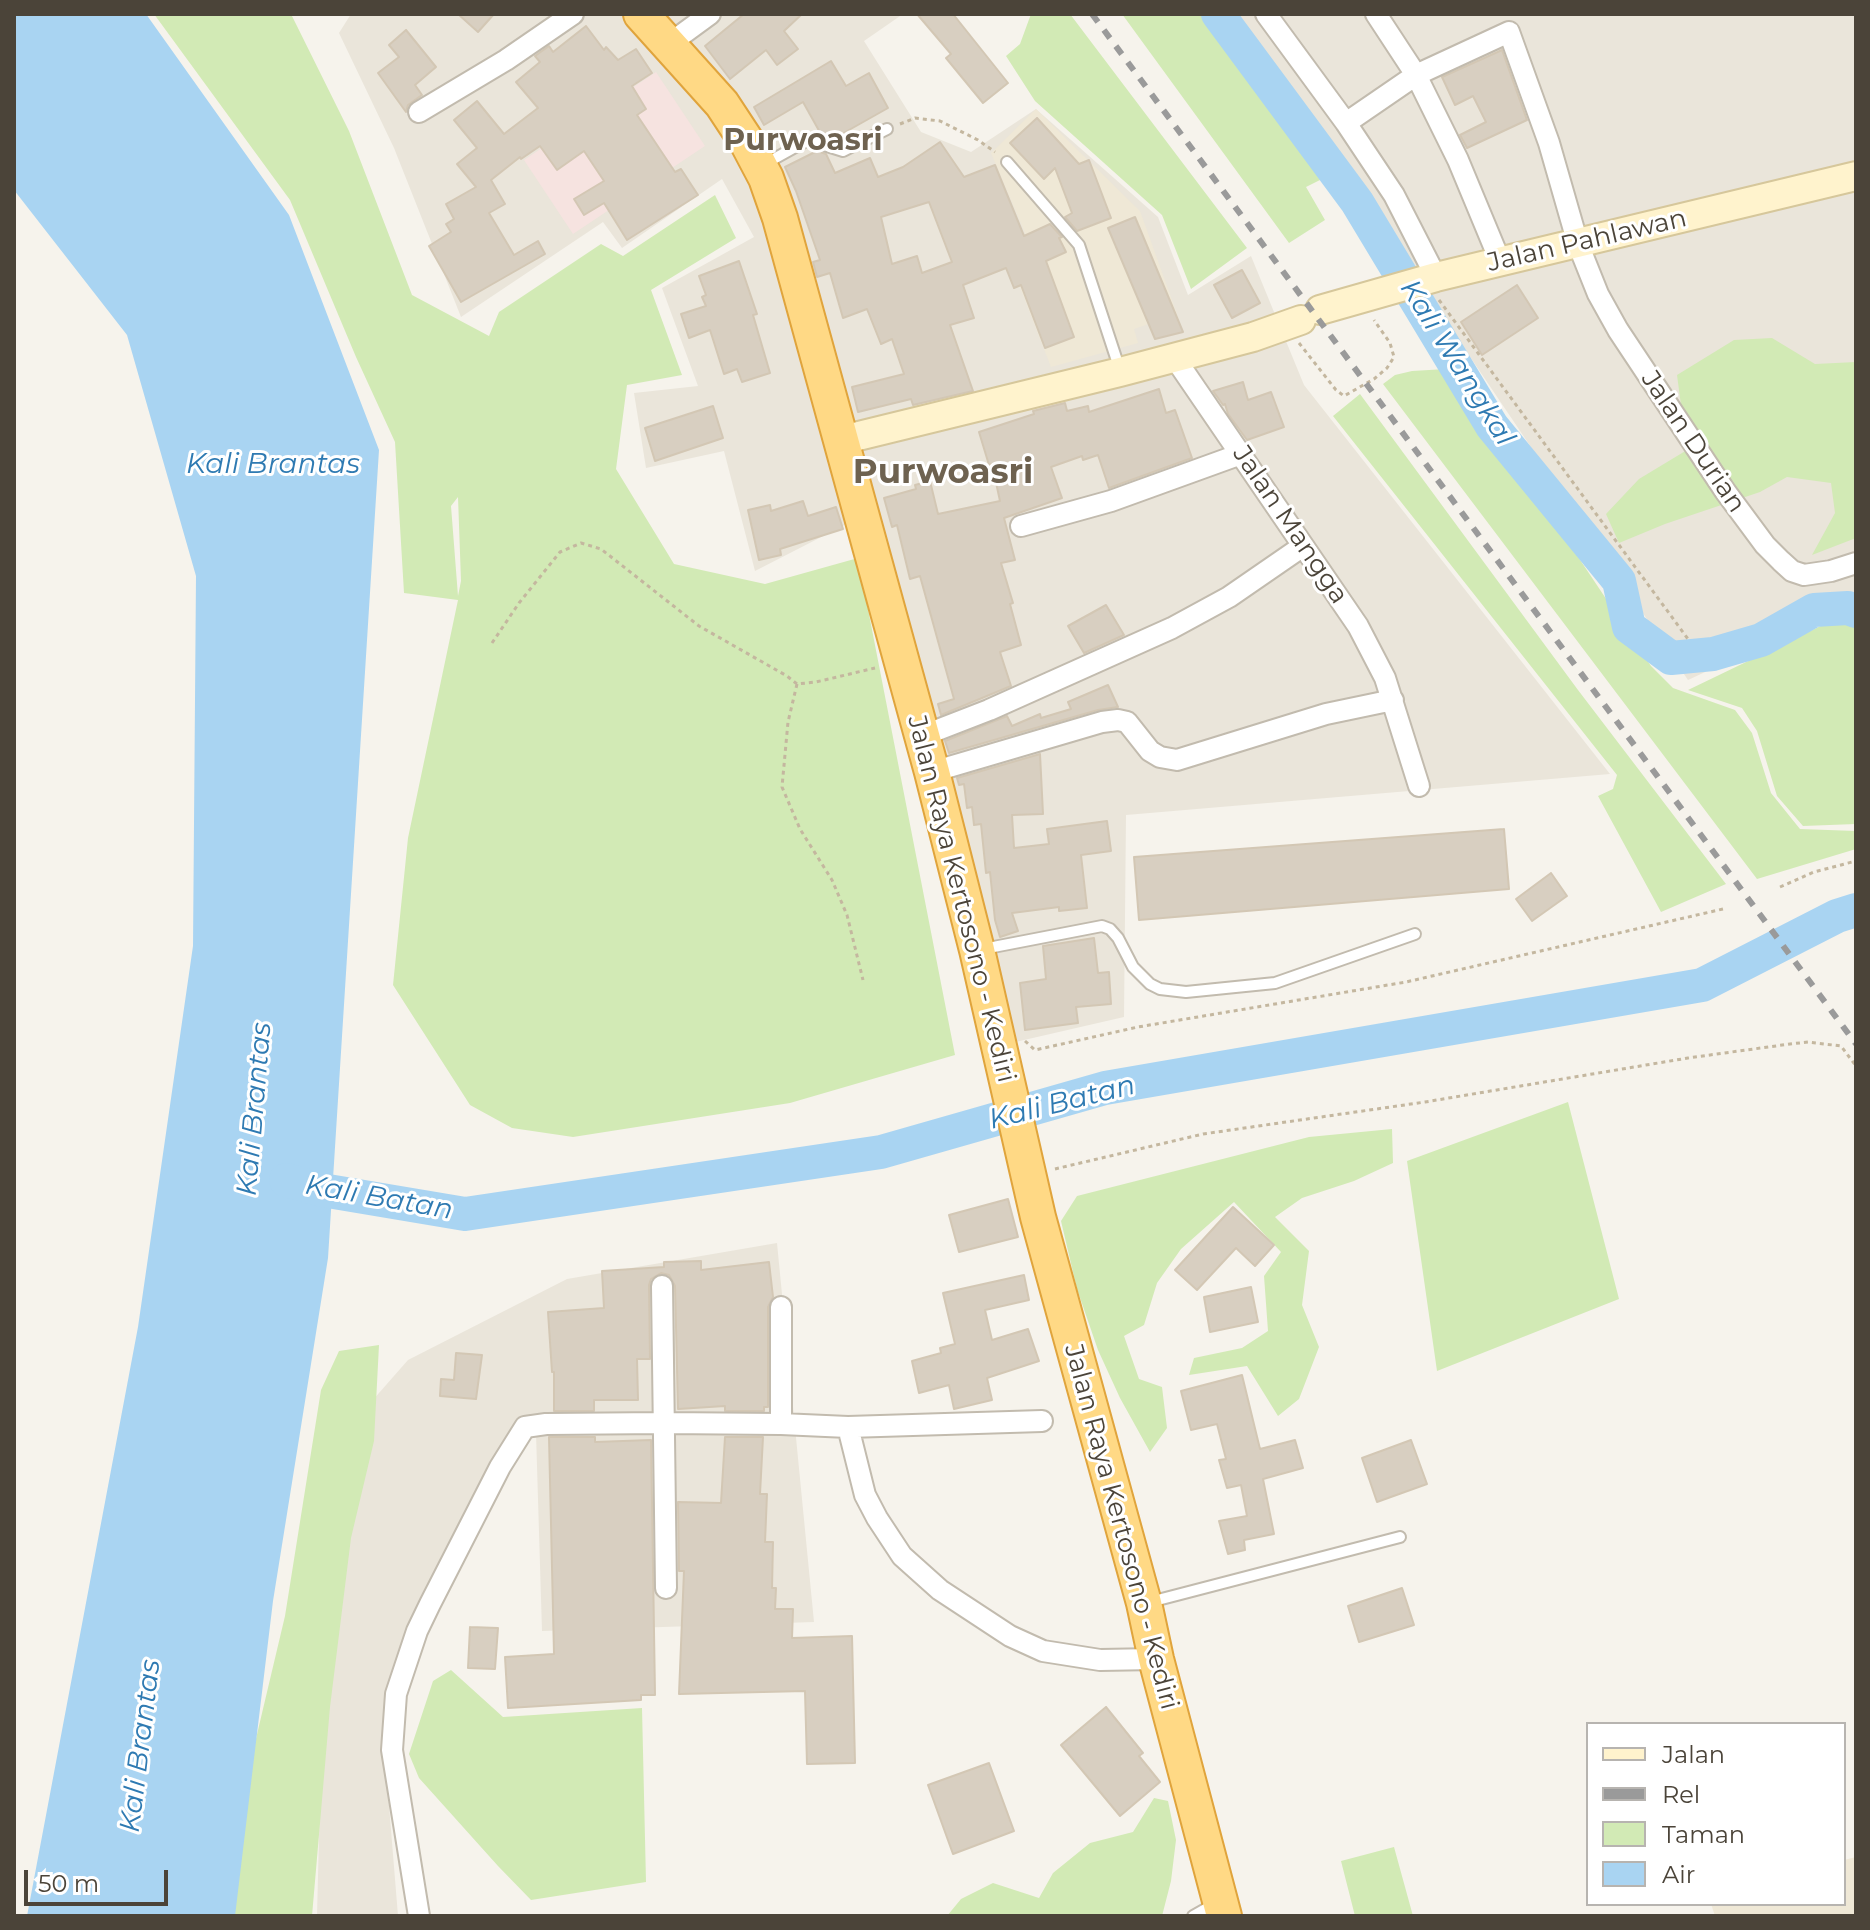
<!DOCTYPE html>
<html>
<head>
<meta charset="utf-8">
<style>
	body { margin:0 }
	#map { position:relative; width:1870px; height:1930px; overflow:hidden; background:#f6f3ec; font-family:Montserrat,sans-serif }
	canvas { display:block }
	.frame { position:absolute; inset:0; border:16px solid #4b4439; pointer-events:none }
	.legend { position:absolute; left:1586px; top:1722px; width:260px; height:184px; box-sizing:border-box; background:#fff; border:2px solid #b7b4b0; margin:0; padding:10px 14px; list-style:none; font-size:24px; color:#4b4439 }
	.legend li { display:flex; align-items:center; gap:16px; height:40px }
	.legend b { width:40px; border:2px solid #b7b4b0 }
	.scale { position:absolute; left:24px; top:1870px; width:144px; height:36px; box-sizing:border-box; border:4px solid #4b4439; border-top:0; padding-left:10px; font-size:24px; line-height:28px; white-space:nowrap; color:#4b4439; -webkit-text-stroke:6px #fff; paint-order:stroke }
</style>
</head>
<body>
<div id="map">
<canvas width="1870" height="1930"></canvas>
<div class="frame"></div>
<ul class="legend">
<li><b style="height:10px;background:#fff3cd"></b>Jalan</li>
<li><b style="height:10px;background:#9a9a9a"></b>Rel</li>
<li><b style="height:22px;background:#d2eab5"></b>Taman</li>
<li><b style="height:22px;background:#a9d4f2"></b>Air</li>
</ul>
<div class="scale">50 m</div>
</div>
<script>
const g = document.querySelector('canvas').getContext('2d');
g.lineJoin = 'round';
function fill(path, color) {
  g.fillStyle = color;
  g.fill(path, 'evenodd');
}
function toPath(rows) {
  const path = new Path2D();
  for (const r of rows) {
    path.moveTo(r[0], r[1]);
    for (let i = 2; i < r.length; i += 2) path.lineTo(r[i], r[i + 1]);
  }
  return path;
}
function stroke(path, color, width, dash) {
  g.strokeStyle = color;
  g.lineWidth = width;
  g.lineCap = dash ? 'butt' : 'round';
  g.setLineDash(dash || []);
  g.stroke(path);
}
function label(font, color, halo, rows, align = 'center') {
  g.font = font + ' Montserrat,sans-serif';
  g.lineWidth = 6;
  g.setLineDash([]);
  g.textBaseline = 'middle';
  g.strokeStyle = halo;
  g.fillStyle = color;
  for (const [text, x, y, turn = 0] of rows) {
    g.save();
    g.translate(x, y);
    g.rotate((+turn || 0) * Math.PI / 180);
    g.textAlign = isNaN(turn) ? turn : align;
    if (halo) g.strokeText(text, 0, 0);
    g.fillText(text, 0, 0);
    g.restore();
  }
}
fill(toPath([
	[351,14,903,14,864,41,921,132,971,152,1036,109,1158,217,1188,295,1251,256,1304,385,1610,774,1126,815,1124,1017,1011,1043,872,511,755,571,724,451,646,468,634,393,698,386,662,288,754,237,722,179,622,248,603,222,461,317,394,148,339,33],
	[1210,14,1856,14,1856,602,1688,680,1452,330],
	[777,1243,814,1622,542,1631,536,1433,501,1446,440,1590,385,1756,398,1916,317,1916,321,1756,357,1418,408,1360,567,1279]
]), '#eae5da');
fill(toPath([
	[1036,109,1140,211,1177,314,1134,329,1138,343,1051,367,1020,287,1044,278,991,153],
	[1856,1857,1856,1916,1715,1916,1711,1904,1844,1904,1844,1860]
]), '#efe8d6');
fill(toPath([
	[656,72,705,146,573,234,524,160]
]), '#f6e3e0');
fill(toPath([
	[154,14,291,14,349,131,412,295,489,336,499,312,601,244,623,256,715,195,736,238,651,290,682,375,627,385,616,469,674,564,765,584,858,558,955,1055,790,1103,573,1137,512,1128,470,1105,393,985,408,838,458,600,404,593,395,442,356,357,290,200],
	[458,497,461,581,458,596,451,506],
	[1031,14,1070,14,1247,248,1191,289,1162,215,1035,101,1006,56,1020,44],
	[1122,14,1201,14,1328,176,1306,187,1325,220,1289,243],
	[1772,338,1815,364,1856,362,1856,538,1812,555,1835,513,1831,483,1787,477,1760,492,1665,524,1619,543,1606,514,1639,479,1687,450,1677,375,1734,340],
	[1446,369,1542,503,1651,666,1673,688,1735,710,1752,733,1771,793,1800,829,1856,831,1856,849,1757,879,1383,384,1395,375,1412,371],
	[1360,394,1578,690,1726,884,1661,912,1598,796,1613,789,1617,775,1333,416],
	[1856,609,1856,824,1803,826,1777,796,1757,731,1742,708,1688,690],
	[1568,1102,1619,1299,1437,1371,1407,1161],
	[1392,1129,1393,1163,1354,1181,1302,1198,1275,1217,1309,1251,1302,1305,1319,1347,1299,1399,1278,1416,1247,1366,1189,1375,1194,1358,1242,1348,1268,1331,1264,1276,1281,1252,1234,1202,1181,1249,1157,1283,1144,1325,1124,1336,1139,1379,1162,1387,1167,1428,1150,1452,1120,1398,1098,1350,1077,1289,1061,1221,1077,1196,1309,1137],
	[379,1345,374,1441,351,1538,330,1707,312,1916,214,1916,285,1616,321,1390,339,1351],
	[451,1670,503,1717,642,1708,646,1882,531,1900,498,1866,419,1778,409,1754,433,1681],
	[1154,1798,1168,1801,1176,1840,1171,1881,1162,1916,947,1916,961,1899,993,1883,1039,1898,1053,1873,1090,1843,1133,1832],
	[1394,1847,1413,1916,1355,1916,1341,1861]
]), '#d2eab5');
fill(toPath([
	[14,14,146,14,289,215,379,450,328,1258,273,1601,235,1916,27,1916,138,1327,193,946,196,576,127,335,14,190]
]), '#a9d4f2');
stroke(toPath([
	[1218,14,1357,202,1492,426,1619,581,1629,627,1671,658,1713,654,1761,640,1814,610,1848,608,1856,611],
	[286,1180,322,1190,465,1214,881,1152,1105,1088,1702,985,1837,916,1856,910]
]), '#a9d4f2', 34);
const building = toPath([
	[458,14,494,14,478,32,458,14],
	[744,14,802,14,784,31,798,49,777,65,766,50,730,79,705,46,744,14],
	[917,14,953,14,1008,83,983,103,946,58,951,54,917,14],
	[586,26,604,50,606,47,618,60,636,49,652,73,632,86,646,109,637,115,675,172,681,169,698,195,627,240,604,203,584,215,574,199,604,181,584,151,557,170,540,146,521,159,520,157,491,180,505,204,489,213,514,255,538,241,545,254,461,302,429,246,451,232,446,224,454,219,446,204,476,187,457,164,477,148,454,120,477,101,504,134,538,108,516,82,540,62,535,56,549,46,553,52,586,26],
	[406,30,436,67,415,85,422,95,408,105,406,112,378,73,399,57,389,45,406,30],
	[1502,50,1527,120,1467,148,1460,135,1486,122,1473,96,1455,105,1442,77,1502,50],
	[831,61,846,86,869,73,888,108,833,139,822,136,803,102,764,125,754,107,831,61],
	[1037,118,1079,164,1089,160,1111,218,1077,231,1065,217,1072,213,1055,168,1044,179,1010,143,1037,118],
	[940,142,964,177,995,165,1024,236,1050,224,1062,237,1059,238,1066,252,1046,261,1074,337,1045,348,1021,285,1014,288,1006,268,963,285,974,318,950,325,973,391,913,405,911,399,858,412,852,387,904,374,892,339,881,344,867,309,843,318,830,273,817,277,813,262,820,260,796,191,785,167,817,151,826,154,835,173,870,158,878,177,903,167,940,142],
	[929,202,952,262,922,273,917,256,892,264,881,217,929,202],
	[1135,217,1183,332,1155,339,1108,228,1135,217],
	[739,261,757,314,753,315,770,373,742,382,737,369,724,374,710,330,689,338,681,314,706,306,702,297,706,295,699,276,739,261],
	[1242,270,1260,303,1232,318,1214,285,1242,270],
	[1517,285,1538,318,1482,355,1461,322,1517,285],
	[1243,382,1248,400,1271,392,1284,427,1247,440,1228,414,1225,404,1223,405,1213,391,1243,382],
	[1159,389,1166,413,1175,410,1192,458,1109,488,1098,455,1083,460,1082,456,1051,467,1062,498,1004,518,1015,560,1001,563,1013,603,1010,604,1021,645,1000,652,1011,686,941,715,938,704,954,699,920,576,910,579,897,525,892,527,884,498,916,489,915,485,930,481,938,514,1000,501,992,464,989,465,979,432,1034,414,1033,411,1065,403,1067,411,1088,406,1089,412,1159,389],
	[713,406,723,438,655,461,645,428,713,406],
	[803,501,808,516,836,507,843,529,780,549,781,555,759,560,748,510,770,505,771,511,803,501],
	[1106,605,1124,635,1084,653,1068,626,1106,605],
	[1108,685,1118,707,1098,710,949,753,945,741,1007,716,1012,726,1040,714,1041,718,1071,709,1068,702,1108,685],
	[1040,754,1043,814,1012,815,1014,848,1049,844,1047,829,1107,821,1111,851,1081,855,1087,908,1059,911,1059,907,1012,913,1018,931,1000,937,995,920,990,872,986,873,981,824,974,825,972,807,967,808,964,784,959,785,957,778,1040,754],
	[1504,829,1509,889,1139,920,1134,857,1504,829],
	[1551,873,1567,896,1532,921,1516,899,1551,873],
	[1094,938,1098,973,1109,972,1111,1004,1076,1007,1078,1023,1025,1030,1020,983,1046,979,1043,946,1094,938],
	[1008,1199,1018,1237,959,1252,949,1215,1008,1199],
	[1233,1207,1274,1245,1255,1266,1236,1248,1197,1290,1175,1270,1233,1207],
	[701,1261,701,1270,769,1262,773,1297,768,1307,768,1407,764,1407,764,1411,725,1411,725,1406,678,1409,675,1286,669,1275,661,1273,651,1279,649,1285,650,1359,637,1359,638,1400,594,1400,594,1411,554,1411,554,1372,552,1372,548,1312,604,1308,602,1271,664,1267,664,1262,701,1261],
	[1024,1275,1029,1300,985,1310,992,1340,1028,1329,1039,1361,987,1378,992,1400,954,1409,949,1385,919,1393,912,1361,941,1353,940,1348,955,1344,943,1293,1024,1275],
	[1251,1287,1258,1322,1210,1332,1204,1297,1251,1287],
	[456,1353,482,1355,476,1399,440,1396,441,1379,454,1380,456,1353],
	[1242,1375,1260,1449,1295,1440,1303,1468,1263,1479,1274,1534,1244,1540,1245,1550,1228,1554,1219,1521,1247,1516,1241,1485,1227,1488,1219,1460,1226,1459,1217,1424,1191,1430,1181,1391,1242,1375],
	[549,1437,595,1437,595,1442,651,1440,655,1695,641,1695,641,1700,508,1708,505,1657,554,1654,549,1437],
	[725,1437,763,1437,760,1494,767,1494,765,1542,773,1542,772,1588,776,1588,775,1609,793,1609,792,1638,852,1636,855,1763,807,1764,805,1691,679,1694,684,1571,679,1571,678,1502,721,1503,725,1437],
	[1411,1440,1427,1484,1377,1502,1362,1458,1411,1440],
	[1402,1588,1414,1625,1359,1642,1348,1606,1402,1588],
	[470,1627,498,1628,495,1669,468,1668,470,1627],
	[1106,1707,1143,1753,1139,1756,1160,1782,1120,1816,1061,1745,1106,1707],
	[989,1763,1014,1831,953,1854,928,1785,989,1763]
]);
fill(building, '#d8cfc1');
stroke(building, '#d3c7b4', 2);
const service = toPath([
	[1007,162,1079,245,1120,370],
	[763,165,808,140,843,151,887,129],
	[983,949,1102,926,1110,929,1118,938,1133,967,1150,984,1160,989,1186,992,1275,983,1415,934],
	[1150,1602,1400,1537],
	[1193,1916,1216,1903]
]);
const minor = toPath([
	[1266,14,1346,123,1394,195,1436,277],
	[1376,14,1416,75,1458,160,1500,261],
	[669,44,710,14],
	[419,112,506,60,573,14],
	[1346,123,1416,75,1509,32,1549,143,1578,244,1598,294,1618,330,1725,491,1765,545,1781,561,1792,571,1804,575,1831,571,1856,563],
	[1174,357,1358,626,1385,678,1419,786],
	[1021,526,1111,501,1241,454],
	[922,736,989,710,1172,628,1229,597,1303,546],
	[932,772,1102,722,1118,720,1127,722,1150,751,1160,757,1177,760,1326,714,1393,700],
	[662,1286,666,1588],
	[781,1307,781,1424],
	[848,1427,865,1495,877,1518,902,1556,940,1590,1010,1636,1043,1651,1100,1660,1156,1659],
	[419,1916,392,1750,396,1694,417,1631,430,1604,500,1467,525,1427,546,1424,664,1423,781,1424,848,1427,1042,1421]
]);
const secondary = toPath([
	[1320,310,1436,277,1856,176],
	[842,440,1120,372,1253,337,1301,320]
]);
const trunk = toPath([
	[641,14,722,104,747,142,766,178,780,218,932,772,977,950,1038,1217,1144,1603,1156,1659,1224,1916]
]);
stroke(service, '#c2bbae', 14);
stroke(minor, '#c2bbae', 24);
stroke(secondary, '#d6c79b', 32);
stroke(trunk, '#e0a43c', 38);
stroke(toPath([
	[900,124,915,118,940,121,978,140,995,152],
	[1439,300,1688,639],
	[1299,343,1336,390,1344,396,1374,379,1387,368,1394,357,1390,343,1374,320],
	[492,643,519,603,560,552,581,543,601,549,699,626,787,676,797,684,816,682,875,668],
	[797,684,788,722,782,787,800,829,832,880,847,915,863,980],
	[1780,887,1814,872,1856,861],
	[1025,1041,1035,1050,1138,1027,1406,982,1723,909],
	[1055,1169,1203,1134,1425,1102,1688,1058,1790,1044,1808,1042,1841,1046,1856,1066]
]), '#c4b79f', 3, [4, 4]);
stroke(service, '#fff', 10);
stroke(minor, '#fff', 20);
stroke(secondary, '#fff3cd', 28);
stroke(trunk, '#ffd985', 34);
stroke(toPath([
	[1092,14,1856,1044]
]), '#9a9a9a', 6, [10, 10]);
label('26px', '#4b4439', '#fff', [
	["Jalan Pahlawan",1587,241,-13],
	["Jalan Durian",1693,442,56],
	["Jalan Mangga",1290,525,56],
	["Jalan Raya Kertosono - Kediri",961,899,76],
	["Jalan Raya Kertosono - Kediri",1121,1527,75]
]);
label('italic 28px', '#2e7ab2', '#fff', [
	["Kali Wangkal",1457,363,58],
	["Kali Brantas",273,465],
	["Kali Batan",1062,1103,-14],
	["Kali Brantas",255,1109,-85],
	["Kali Batan",379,1198,10],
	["Kali Brantas",141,1746,-83]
]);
label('bold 30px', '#6e6250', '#fff', [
	["Purwoasri",803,141]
]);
label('bold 34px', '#6e6250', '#fff', [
	["Purwoasri",943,473]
]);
</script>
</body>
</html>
